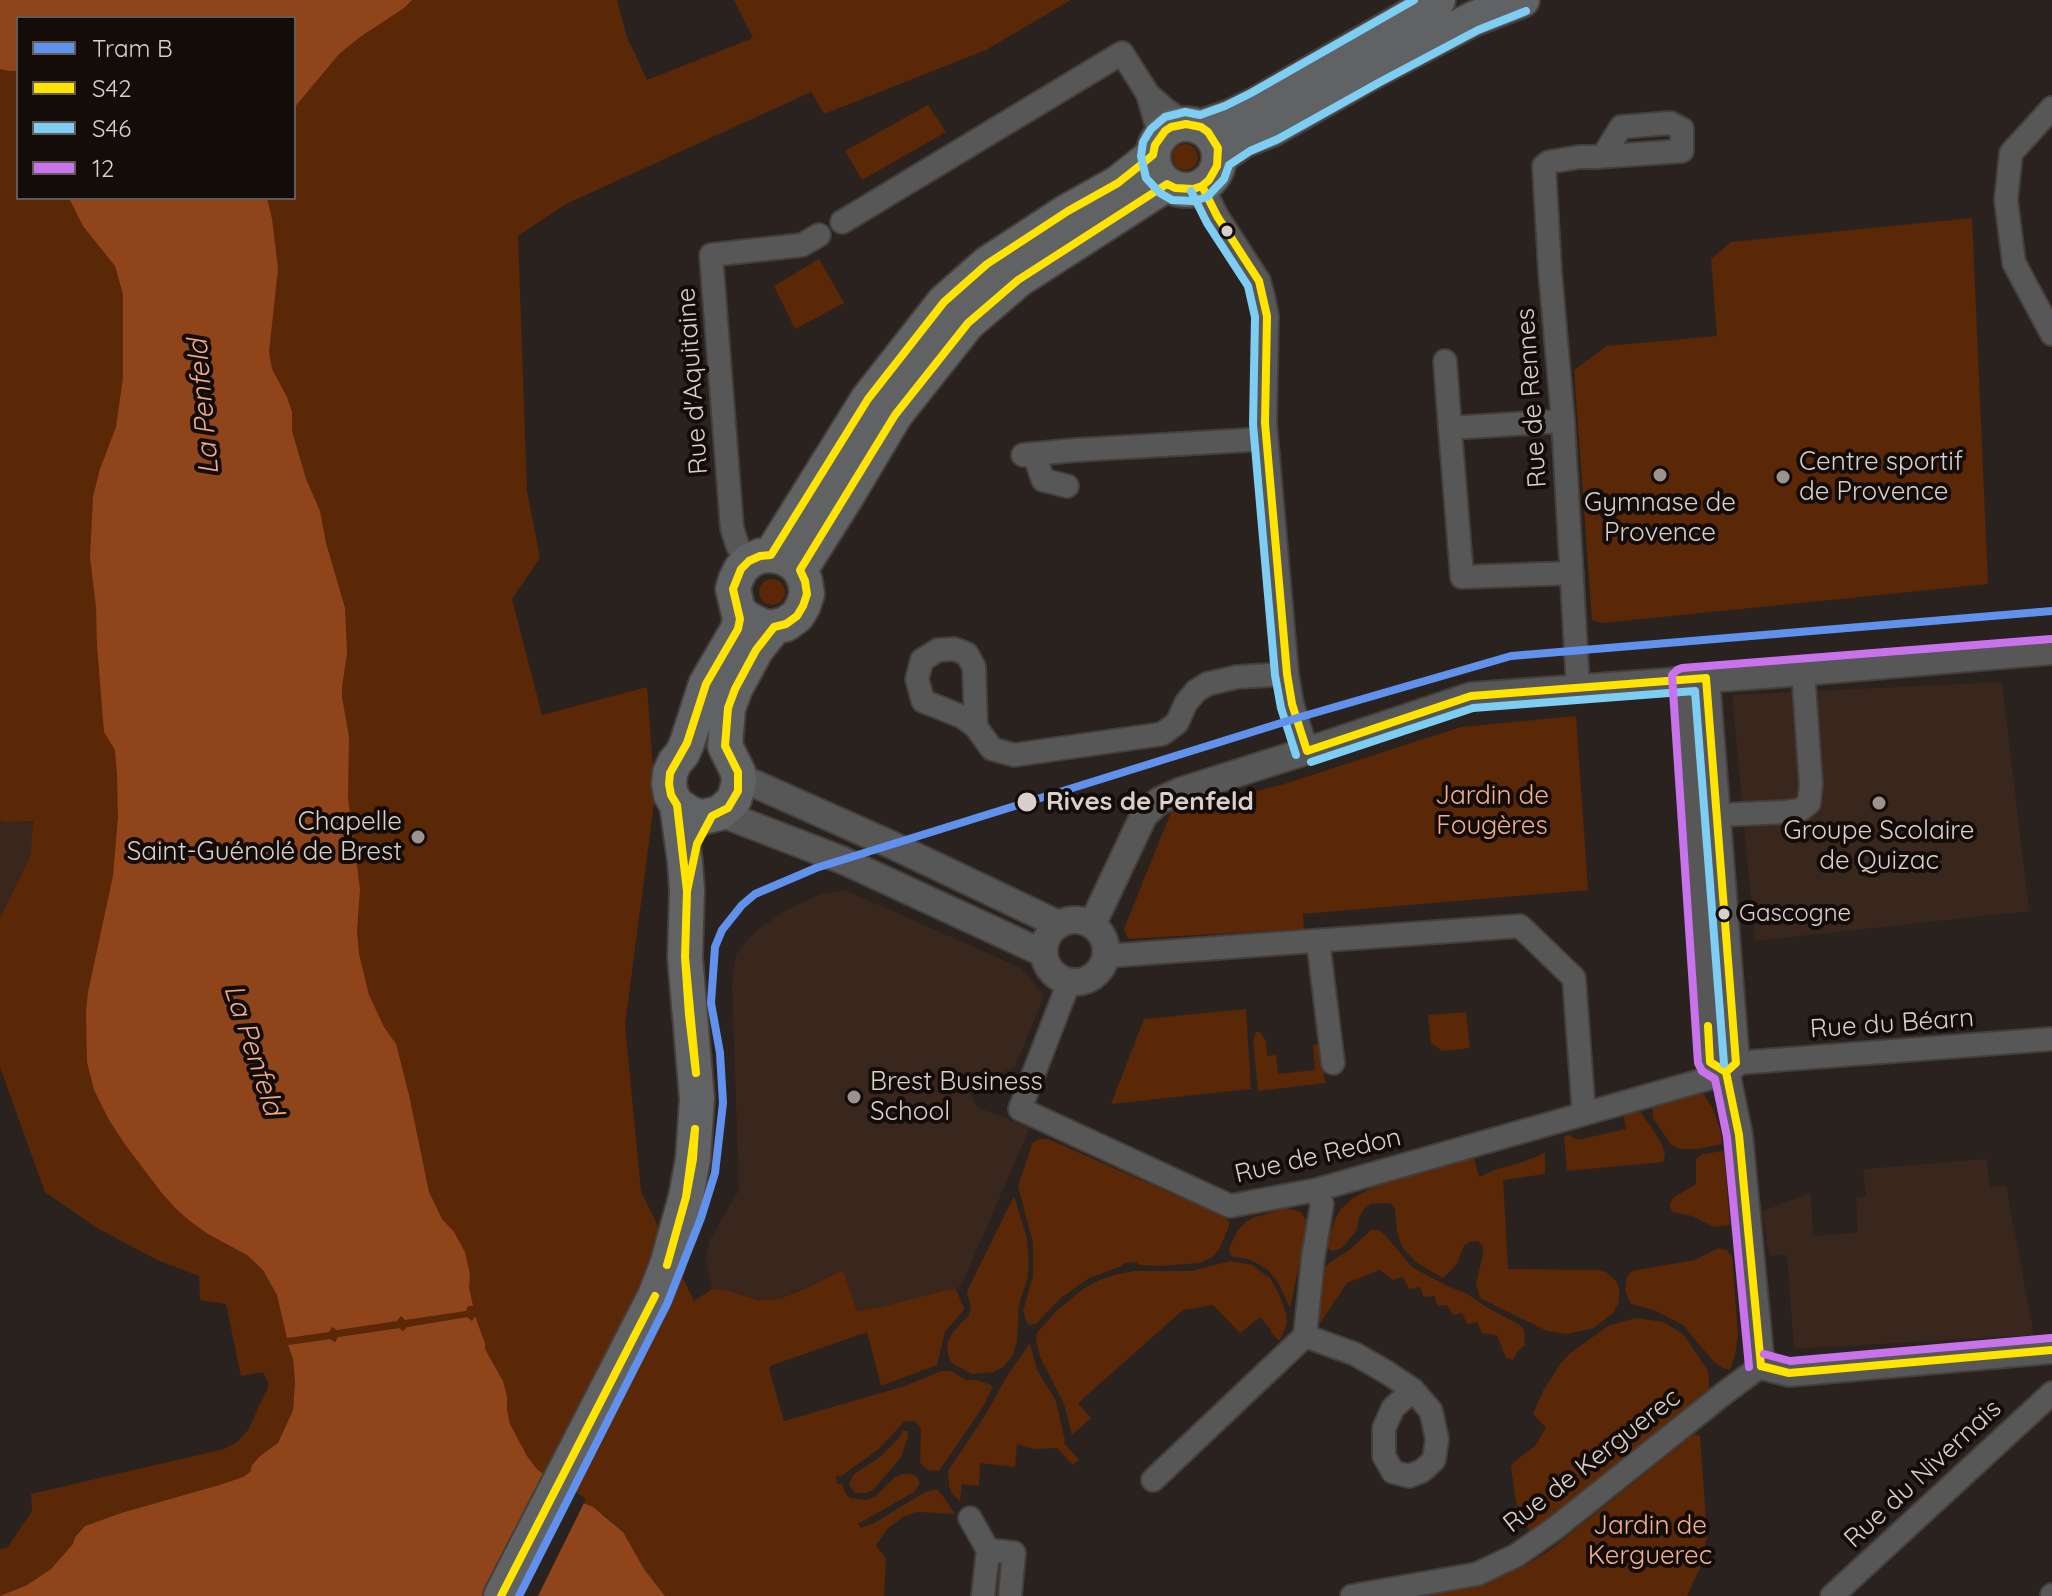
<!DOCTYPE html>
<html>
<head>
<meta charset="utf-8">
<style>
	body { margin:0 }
	#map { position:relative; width:2052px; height:1596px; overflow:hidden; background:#2a221f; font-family:Quicksand,sans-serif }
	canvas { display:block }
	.legend { position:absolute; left:16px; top:16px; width:280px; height:184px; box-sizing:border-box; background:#130c09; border:2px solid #635a57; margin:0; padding:10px 14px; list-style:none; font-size:24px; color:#dad0cb }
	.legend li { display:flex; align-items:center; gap:16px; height:40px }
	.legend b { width:40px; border:2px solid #635a57 }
</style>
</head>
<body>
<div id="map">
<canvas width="2052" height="1596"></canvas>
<ul class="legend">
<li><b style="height:10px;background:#6091ed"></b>Tram B</li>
<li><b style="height:10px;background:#ffe400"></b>S42</li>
<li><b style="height:10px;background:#7ecef3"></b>S46</li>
<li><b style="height:10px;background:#c872eb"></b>12</li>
</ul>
</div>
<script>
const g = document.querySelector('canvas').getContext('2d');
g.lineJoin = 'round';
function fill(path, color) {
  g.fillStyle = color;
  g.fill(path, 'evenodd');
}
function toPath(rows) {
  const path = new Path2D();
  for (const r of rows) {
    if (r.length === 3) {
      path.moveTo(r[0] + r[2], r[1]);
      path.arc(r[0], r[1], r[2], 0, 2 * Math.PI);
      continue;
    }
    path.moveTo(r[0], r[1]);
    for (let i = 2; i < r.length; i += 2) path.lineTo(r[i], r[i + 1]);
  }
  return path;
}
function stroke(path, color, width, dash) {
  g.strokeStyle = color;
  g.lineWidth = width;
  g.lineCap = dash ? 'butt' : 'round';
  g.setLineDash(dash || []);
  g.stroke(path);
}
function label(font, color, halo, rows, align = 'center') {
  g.font = font + ' Quicksand,sans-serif';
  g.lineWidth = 8;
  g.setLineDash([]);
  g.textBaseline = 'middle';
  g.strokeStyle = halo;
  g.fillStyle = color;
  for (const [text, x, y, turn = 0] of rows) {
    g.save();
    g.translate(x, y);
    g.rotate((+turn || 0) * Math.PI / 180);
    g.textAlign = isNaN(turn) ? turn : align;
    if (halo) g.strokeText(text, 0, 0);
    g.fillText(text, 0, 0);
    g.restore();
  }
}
fill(toPath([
	[2002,682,2029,911,1755,941,1732,695],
	[0,820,6,822,33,820,30,857,0,918],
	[845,890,1021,968,1044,995,1015,1067,968,1087,976,1107,1030,1127,963,1282,956,1290,946,1290,881,1307,857,1311,843,1271,779,1299,759,1300,712,1289,706,1261,709,1241,739,1190,732,982,736,955,747,940,761,927,786,910,821,894],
	[1987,1159,1990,1187,2006,1186,2034,1335,1794,1349,1787,1255,1769,1256,1762,1211,1811,1193,1813,1236,1858,1233,1856,1198,1866,1196,1863,1169]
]), '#39261d');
fill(toPath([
	[0,0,617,0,627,37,647,80,753,38,734,0,1071,0,986,50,824,114,811,92,566,204,518,236,527,491,540,558,512,599,542,715,647,687,655,796,625,1025,641,1191,694,1301,712,1289,724,1290,759,1300,779,1299,804,1289,843,1270,857,1311,881,1307,946,1290,956,1290,957,1292,964,1308,963,1311,945,1332,937,1365,881,1386,867,1332,770,1366,769,1369,784,1421,905,1386,941,1371,951,1371,966,1380,977,1380,993,1386,983,1407,939,1471,928,1470,920,1463,921,1430,916,1422,912,1421,904,1422,879,1449,843,1475,836,1476,837,1484,842,1484,846,1494,850,1498,866,1500,875,1497,894,1478,903,1474,911,1474,917,1477,919,1481,919,1485,914,1492,858,1524,861,1528,876,1522,925,1492,933,1490,938,1490,943,1496,955,1514,918,1512,905,1516,888,1528,876,1546,886,1558,884,1596,665,1596,644,1569,623,1532,605,1516,557,1486,537,1469,527,1456,510,1424,507,1410,507,1396,503,1381,485,1349,485,1343,476,1318,470,1321,467,1317,407,1327,403,1331,398,1328,338,1337,335,1342,329,1339,289,1345,293,1359,295,1382,293,1410,278,1443,260,1456,252,1465,250,1472,243,1477,219,1485,121,1513,85,1526,75,1537,74,1544,51,1569,27,1585,0,1596,0,1549,7,1548,32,1511,31,1494,224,1449,236,1443,248,1430,269,1385,263,1372,241,1376,226,1304,200,1300,199,1276,157,1260,97,1228,45,1192,0,1067,0,918,30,857,33,821,5,822,0,820],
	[18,18,294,18,294,198,18,198],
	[928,105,946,132,862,180,845,151],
	[1185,157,13],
	[1972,218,1988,584,1602,623,1592,620,1574,370,1607,346,1717,336,1711,259,1731,242],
	[819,259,844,303,795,329,774,286],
	[772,592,13],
	[1576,716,1588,890,1303,914,1304,929,1128,939,1124,929,1171,812,1281,785,1461,727],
	[1246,1009,1251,1089,1111,1104,1144,1019],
	[1466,1012,1470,1048,1442,1051,1431,1043,1428,1015],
	[1256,1032,1260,1032,1266,1041,1267,1056,1276,1055,1278,1074,1315,1070,1313,1045,1321,1044,1325,1083,1258,1091,1253,1040],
	[1702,1091,1714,1111,1721,1133,1722,1144,1697,1149,1681,1149,1671,1145,1653,1118,1652,1108,1657,1101,1679,1100],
	[1638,1108,1661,1142,1665,1154,1663,1162,1567,1171,1564,1136,1569,1135,1578,1140,1626,1129,1623,1113],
	[1039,1139,1048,1139,1223,1216,1229,1222,1229,1226,1220,1248,1213,1257,1199,1263,1160,1266,1139,1265,1136,1262,1124,1263,1122,1266,1089,1278,1061,1298,1036,1324,1028,1325,1023,1311,1033,1276,1033,1243,1018,1186,1033,1142],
	[1724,1151,1730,1225,1714,1227,1692,1216,1673,1212,1669,1206,1673,1198,1696,1184,1696,1159,1703,1154],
	[1545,1153,1545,1174,1503,1180,1508,1269,1597,1270,1606,1272,1616,1281,1619,1288,1619,1302,1613,1313,1594,1328,1567,1334,1547,1331,1480,1298,1476,1284,1483,1254,1483,1247,1478,1241,1470,1242,1464,1246,1456,1265,1443,1278,1417,1263,1403,1248,1397,1233,1395,1209,1392,1204,1387,1203,1371,1204,1363,1210,1358,1220,1357,1230,1342,1248,1333,1251,1326,1248,1335,1219,1341,1209,1353,1198,1379,1184,1473,1155,1479,1177,1497,1169,1517,1164],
	[1014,1196,1027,1238,1029,1265,1027,1281,1019,1304,1017,1341,1012,1357,1003,1367,993,1372,972,1374,951,1363,948,1354,947,1344,952,1333,969,1315,971,1306,967,1294,968,1289],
	[1287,1208,1301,1212,1308,1223,1290,1308,1278,1282,1267,1269,1249,1259,1233,1257,1230,1254,1229,1248,1238,1230,1247,1221,1255,1217],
	[1371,1230,1378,1230,1384,1234,1412,1267,1447,1286,1466,1293,1488,1308,1520,1325,1524,1330,1525,1345,1518,1351,1513,1360,1506,1358,1497,1335,1482,1333,1477,1322,1467,1324,1462,1313,1453,1315,1447,1305,1438,1306,1434,1296,1424,1297,1420,1287,1409,1289,1403,1277,1393,1280,1380,1270,1347,1283,1320,1323,1316,1317,1320,1273,1330,1262,1348,1251],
	[1719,1248,1726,1250,1732,1256,1738,1335,1735,1355,1730,1370,1723,1368,1714,1362,1683,1325,1654,1310,1631,1304,1625,1291,1627,1277,1632,1271,1695,1260],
	[1230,1261,1252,1265,1270,1278,1278,1292,1286,1313,1287,1323,1280,1340,1278,1340,1270,1331,1271,1330,1260,1317,1240,1333,1213,1305,1183,1310,1078,1403,1091,1418,1072,1435,1064,1404,1040,1357,1036,1339,1037,1333,1055,1312,1083,1289,1102,1279,1114,1275,1134,1271,1192,1271],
	[1636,1318,1664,1322,1683,1334,1707,1369,1709,1377,1709,1389,1530,1532,1524,1522,1516,1502,1511,1467,1515,1461,1535,1446,1546,1428,1533,1414,1543,1391,1561,1363,1569,1354,1608,1326],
	[1030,1343,1037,1370,1056,1401,1065,1441,1064,1443,1079,1460,1073,1465,1057,1448,1034,1449,1017,1444,1015,1467,980,1463,979,1486,962,1484,960,1501,952,1494,949,1486,948,1471,984,1417,1007,1376],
	[902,1431,908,1431,908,1437,901,1457,874,1489,867,1493,855,1493,849,1484,853,1475,881,1456,899,1438],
	[1694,1434,1700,1436,1707,1534,1703,1561,1687,1596,1422,1596,1477,1586,1526,1565,1550,1550]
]), '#5a2707');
fill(toPath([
	[0,0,412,0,404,8,360,37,339,54,294,108,294,18,18,18,18,71,9,71,0,69],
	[69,198,267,198,272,219,278,269,269,352,272,369,287,397,292,412,292,431,306,479,320,511,326,543,345,608,347,653,342,687,342,697,349,737,348,798,360,889,357,931,359,954,369,995,384,1027,396,1044,409,1095,429,1192,442,1219,454,1232,465,1252,470,1275,469,1287,473,1306,468,1306,466,1311,405,1320,401,1316,397,1321,337,1330,332,1327,329,1332,287,1338,277,1295,263,1270,247,1255,208,1234,190,1221,176,1209,161,1192,124,1143,108,1118,94,1090,87,1062,86,1012,88,992,113,876,118,817,117,773,115,750,104,732,97,645,96,607,90,557,93,497,100,469,116,427,123,378,123,294,115,266,83,226],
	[475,1316,485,1343,485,1349,503,1381,507,1396,507,1410,510,1424,527,1456,537,1469,557,1485,581,1502,593,1507,623,1532,644,1569,665,1596,0,1596,27,1585,51,1569,73,1544,75,1537,85,1526,121,1513,219,1485,243,1477,250,1472,252,1465,260,1456,278,1443,293,1410,295,1382,293,1359,288,1345,330,1339,335,1342,338,1337,399,1328,403,1331,407,1327,467,1317,472,1321]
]), '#8f4519');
fill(toPath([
	[573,1490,586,1499,538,1596,484,1596]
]), '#2a221f');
const minor = toPath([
	[1148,95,1160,137],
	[2052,108,2011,153,2006,200,2014,263,2052,334],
	[1202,186,1217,216,1259,281,1263,296,1267,316,1265,423,1287,674,1292,704,1307,751],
	[842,222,1122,53,1148,94,1166,110,1186,124],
	[1445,361,1450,428],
	[1563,421,1450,428,1462,577,1572,573],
	[1034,454,1043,480,1067,486],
	[1023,455,1076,450,1266,439],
	[749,561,738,547,732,528,711,255,802,245,819,235],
	[1578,687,1563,421,1550,271,1544,166,1549,162,1579,157,1595,157,1682,151,1682,129,1670,123,1621,127,1603,156],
	[976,727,963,717,923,701,917,679,922,660,938,650,954,649,967,654,974,667,976,727,992,749,1014,755,1162,734,1177,723,1186,703,1196,691,1207,684,1237,677,1287,674],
	[1717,815,1786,812,1800,810,1809,803,1811,784,1803,672],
	[1318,941,1333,1063],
	[1106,956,1520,926,1574,978,1584,1114],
	[1069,982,1020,1109,1230,1206,1316,1190,1707,1079,1726,1072],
	[1736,1063,2052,1039],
	[1305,1336,1355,1354,1388,1373,1413,1390,1431,1411,1437,1439,1434,1460,1422,1471,1409,1476,1393,1472,1384,1456,1384,1428,1393,1408,1413,1390],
	[1153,1480,1305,1336,1313,1258,1322,1204,1316,1190],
	[970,1518,988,1550],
	[983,1596,988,1550,1014,1553,1010,1596],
	[1352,1596,1477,1574,1517,1555,1554,1529,1727,1391,1761,1366],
	[1832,1596,2052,1393],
	[2052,1596,2052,1595]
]);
const tertiary = toPath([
	[1706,678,1736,1063,1726,1072],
	[1683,680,1710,1062,1726,1072,1739,1135,1761,1366,1789,1373,2052,1350],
	[738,772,746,780,892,845,1058,924],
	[720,813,842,860,1043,953],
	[1075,951,31],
	[1092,925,1144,815,1159,801,1181,791,1307,751,1471,696,1803,672,2052,651]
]);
const primary = toPath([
	[1186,157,33],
	[1201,127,1230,117,1257,104,1438,0],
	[1219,157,1244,140,1272,129,1374,71,1473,19,1522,0],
	[771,555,868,399,944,302,987,264,1068,211,1118,183,1153,155],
	[800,570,845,499,895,415,968,323,1018,280,1167,184],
	[677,805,693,815,703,817,720,813,734,800,739,782,738,772,725,746,728,708,735,689,756,650,774,627],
	[501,1596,655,1296,667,1265,686,1197,693,1159,697,1099,685,957,687,891,685,862,677,805,671,795,669,784,670,773,675,762,682,754,687,743,706,684,738,629,740,619,733,589,736,579,741,569,749,561,760,556,771,555,782,557,792,562,800,570,805,581,807,594,803,606,797,616,786,624,774,627,764,627,746,618,739,611]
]);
stroke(minor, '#453f3b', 26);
stroke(tertiary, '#453f3b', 30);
stroke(primary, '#453f3b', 38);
stroke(minor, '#575757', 22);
stroke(tertiary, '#575757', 26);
stroke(primary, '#606264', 34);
stroke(toPath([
	[1186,124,1201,127,1208,132,1218,148,1217,166,1209,180,1202,186,1193,189,1175,188,1167,184,1018,280,968,323,895,415,800,570,805,581,807,594,803,606,797,616,786,624,774,627,756,650,735,689,728,708,725,746,738,772,738,791,728,808,712,816,697,844,687,891,677,805,671,795,669,784,670,773,687,743,706,684,738,629,740,619,733,589,741,569,749,561,760,556,771,555,868,399,944,302,987,264,1068,211,1118,183,1153,155,1155,145,1165,131,1171,127,1186,124],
	[1202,186,1217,216,1259,281,1267,316,1265,423,1287,674,1292,704,1307,751],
	[1307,751,1471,696,1706,678,1736,1063,1726,1072],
	[685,957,696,1073],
	[685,957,689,1015,696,1073],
	[685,957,687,891],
	[1708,1026,1710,1062,1726,1072,1739,1135,1761,1366],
	[686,1197,695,1129],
	[686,1197,693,1159,695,1129],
	[667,1265,686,1197],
	[667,1265,686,1197],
	[655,1296,501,1596,585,1432,655,1296],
	[1761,1366,1789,1373,2052,1350]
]), '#ffe400', 8);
stroke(toPath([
	[1414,0,1251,93,1225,106,1200,115,1185,112,1165,117,1151,129,1143,142,1141,156,1146,178,1160,193,1172,200,1193,201,1207,197,1224,179,1229,165,1250,151,1278,139,1380,82,1478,30,1526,11],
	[1191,191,1207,223,1248,286,1255,317,1253,424,1275,675,1281,708,1296,755],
	[1311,762,1473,708,1695,691,1724,1064]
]), '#7ecef3', 8);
stroke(toPath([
	[1764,1354,1790,1361,2051,1338],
	[1749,1367,1727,1137,1715,1079,1702,1071,1698,1063,1672,675,1677,670,1682,668,2051,639]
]), '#c872eb', 8);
stroke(toPath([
	[519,1596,667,1304,701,1218,715,1173,723,1103,720,1053,711,1003,715,947,722,930,742,905,755,894,816,868,1297,718,1511,656,2052,611]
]), '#6091ed', 8);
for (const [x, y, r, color] of [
	[1227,231,7,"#dad0cb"],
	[1660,475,8,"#9c938f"],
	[1783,477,8,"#9c938f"],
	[1027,802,11,"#dad0cb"],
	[1879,803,8,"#9c938f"],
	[418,837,8,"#9c938f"],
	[1724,914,7,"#dad0cb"],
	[854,1097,8,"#9c938f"]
]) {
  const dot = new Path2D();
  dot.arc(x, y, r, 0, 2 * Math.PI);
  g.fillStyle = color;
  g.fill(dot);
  stroke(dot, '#130c09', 3);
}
label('24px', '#dad0cb', '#130c09', [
	["Gascogne",1739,914]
], 'left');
label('26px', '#dad0cb', '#130c09', [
	["Rue d'Aquitaine",693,381,-94],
	["Rue de Rennes",1532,398,-94],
	["Rue du Béarn",1892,1024,-4],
	["Rue de Redon",1318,1156,-13],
	["Rue de Kerguerec",1592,1461,-38],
	["Rue du Nivernais",1923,1474,-43]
]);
label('26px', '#dad0cb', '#130c09', [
	["Centre sportif",1799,462],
	["de Provence",1799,492],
	["Gymnase de",1660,503,"center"],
	["Provence",1660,533,"center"],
	["Chapelle",402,822,"right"],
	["Saint-Guénolé de Brest",402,852,"right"],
	["Groupe Scolaire",1879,831,"center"],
	["de Quizac",1879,861,"center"],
	["Brest Business",870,1082],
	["School",870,1112]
], 'left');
label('26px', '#f5b08f', '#130c09', [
	["Jardin de",1492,796],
	["Fougères",1492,826],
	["Jardin de",1650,1526],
	["Kerguerec",1650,1556]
]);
label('bold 26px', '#dad0cb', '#130c09', [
	["Rives de Penfeld",1046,802]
], 'left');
label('italic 28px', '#f0ac8b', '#130c09', [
	["La Penfeld",204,407,-95],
	["La Penfeld",253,1050,72]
]);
</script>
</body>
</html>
